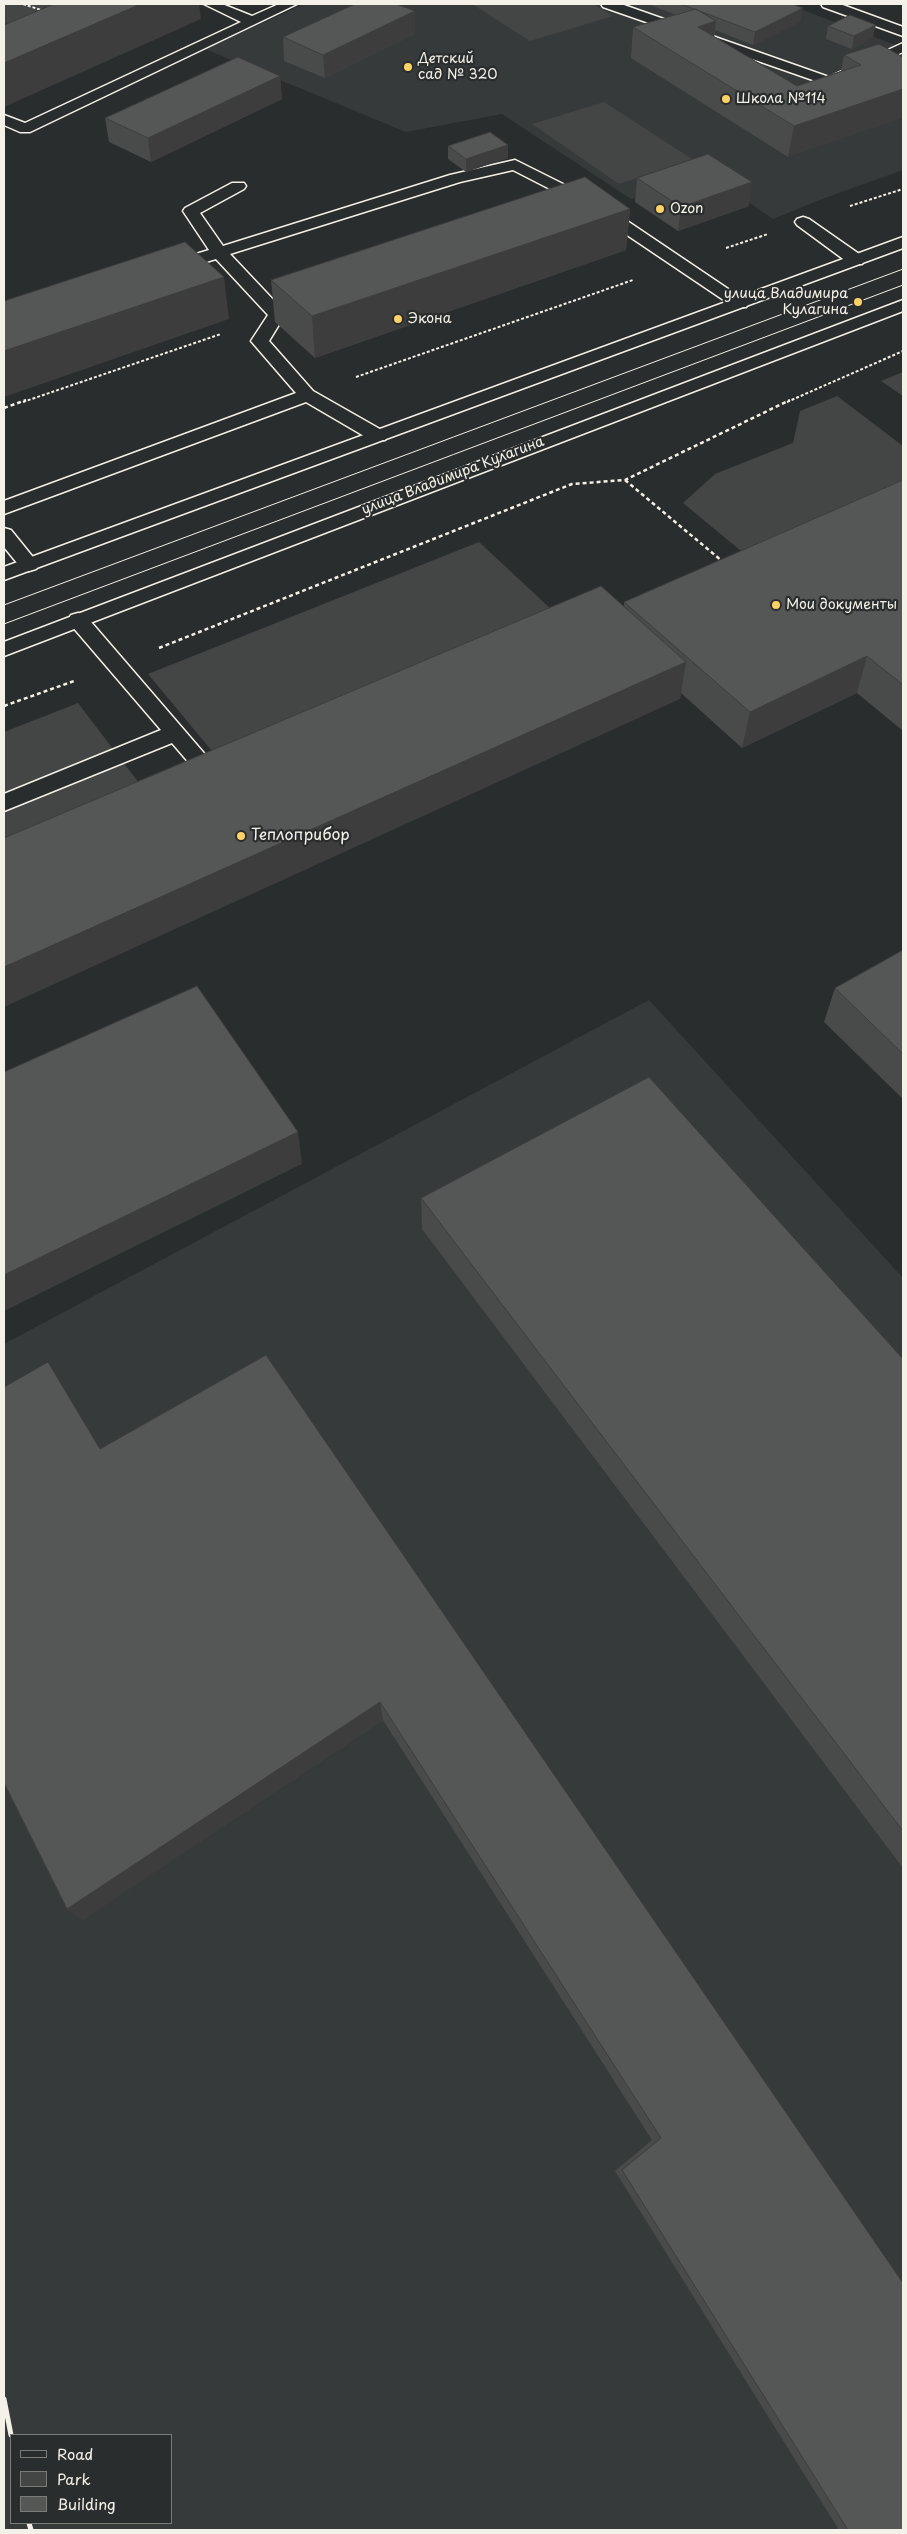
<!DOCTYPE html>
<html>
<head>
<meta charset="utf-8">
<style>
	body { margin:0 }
	#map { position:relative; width:907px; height:2534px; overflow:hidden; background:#2a2d2e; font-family:"Playpen Sans",sans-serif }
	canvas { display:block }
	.frame { position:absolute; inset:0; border:5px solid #f4f1e8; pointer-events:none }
	.legend { position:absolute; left:10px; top:2434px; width:162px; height:90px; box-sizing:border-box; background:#2a2d2e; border:1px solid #7b7b78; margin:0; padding:6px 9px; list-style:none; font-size:15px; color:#f4f1e8 }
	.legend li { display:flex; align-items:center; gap:10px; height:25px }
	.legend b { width:25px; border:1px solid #7b7b78 }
</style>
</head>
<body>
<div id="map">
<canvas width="907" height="2534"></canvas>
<div class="frame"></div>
<ul class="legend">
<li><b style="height:6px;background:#2a2d2e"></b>Road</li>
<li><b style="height:14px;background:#444645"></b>Park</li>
<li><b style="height:14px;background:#555756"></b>Building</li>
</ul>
</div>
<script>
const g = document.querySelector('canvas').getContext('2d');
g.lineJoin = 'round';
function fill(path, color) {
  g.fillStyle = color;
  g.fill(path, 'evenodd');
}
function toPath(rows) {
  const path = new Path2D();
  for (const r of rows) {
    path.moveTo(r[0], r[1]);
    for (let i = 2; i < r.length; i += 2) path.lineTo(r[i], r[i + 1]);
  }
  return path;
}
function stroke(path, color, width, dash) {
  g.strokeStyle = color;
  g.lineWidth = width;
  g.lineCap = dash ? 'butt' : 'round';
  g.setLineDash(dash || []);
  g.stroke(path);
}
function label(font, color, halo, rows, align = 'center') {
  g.font = font + ' "Playpen Sans",sans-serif';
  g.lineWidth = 4.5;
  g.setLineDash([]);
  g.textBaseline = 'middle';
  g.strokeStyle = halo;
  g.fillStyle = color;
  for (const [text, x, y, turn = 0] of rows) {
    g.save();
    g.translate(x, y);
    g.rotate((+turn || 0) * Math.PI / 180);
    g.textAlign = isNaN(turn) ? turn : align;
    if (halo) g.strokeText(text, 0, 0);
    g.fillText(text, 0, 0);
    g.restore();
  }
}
fill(toPath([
	[305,4,787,4,903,48,903,170,822,199,773,219,707,174,631,199,502,114,406,132,205,49],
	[649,1000,903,1278,903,2530,4,2530,4,1344],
	[11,2435,171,2435,171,2523,11,2523]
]), '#373a3a');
fill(toPath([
	[4,4,106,4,4,47],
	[472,4,593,4,613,16,530,41],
	[604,102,692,159,619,184,532,124],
	[903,372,903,396,881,381],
	[837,396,903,446,903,495,752,560,683,503,715,474,793,443,800,411],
	[479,542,566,623,226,768,148,674],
	[78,703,152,800,4,863,4,732]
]), '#444645');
const lane = toPath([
	[204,4,222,4,252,16,279,4,297,4,30,132,20,132,4,125,4,115,25,123,241,22,204,4],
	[601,4,621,4,829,77,903,43,903,52,830,86,603,7,601,4],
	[515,160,599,202,749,303,746,307,734,307,587,208,513,170,460,182,230,254,280,307,308,299,314,300,317,304,314,308,283,318,269,341,313,391,385,432,387,436,385,440,371,440,306,402,4,514,4,501,296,393,251,341,268,315,216,259,166,274,160,273,158,269,160,265,209,250,183,211,185,208,232,183,244,183,246,186,244,189,200,213,223,246,450,175,515,160],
	[803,217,809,219,862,256,864,260,862,264,850,264,797,225,795,222,797,219,803,217],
	[4,528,11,530,36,561,39,565,36,569,29,571,22,569,4,547,4,528],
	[78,613,85,615,215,766,212,771,204,774,196,771,172,743,4,811,4,794,161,730,71,625,68,620,71,615,78,613]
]);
const street = toPath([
	[821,4,840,4,903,27,903,36,823,7,821,4]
]);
const secondary = toPath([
	[903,237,903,248,4,580,4,567,903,237],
	[903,300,903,311,4,656,4,642,903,300]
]);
stroke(lane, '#f4f1e8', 3);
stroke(street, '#f4f1e8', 3);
stroke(secondary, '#f4f1e8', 3);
stroke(toPath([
	[23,4,44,11],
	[850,206,903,189],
	[726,248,768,234],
	[356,377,633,280],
	[23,402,221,334],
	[787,402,903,351]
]), '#f4f1e8', 2, [3, 2]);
stroke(toPath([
	[4,408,26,400],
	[625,480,722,561],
	[159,648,572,484,625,480,790,400],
	[4,706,74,681]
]), '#f4f1e8', 2.5, [4, 3]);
fill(lane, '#2a2d2e');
fill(street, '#2a2d2e');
fill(secondary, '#2a2d2e');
stroke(toPath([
	[4,605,903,269],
	[4,624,903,285]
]), '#f4f1e8', 1);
stroke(toPath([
	[4,2399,11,2435],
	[29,2523,31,2530]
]), '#f4f1e8', 5);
fill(toPath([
	[648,4,792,4,801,21,753,45,715,30,714,37,797,86,841,71,844,55,879,44,788,157,631,58,633,27,676,15],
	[415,11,415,34,325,78,284,61,283,37],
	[828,26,873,37,852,49,826,39],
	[280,76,282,99,151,162,109,142,105,118],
	[508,145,508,158,466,172,448,159,448,146],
	[637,178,749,206,678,231,635,202],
	[630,209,626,250,315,358,275,322,271,280],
	[903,480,903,730,902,730,857,693,742,748,681,693,680,699,624,606,624,602],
	[903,950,903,1099,824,1022,835,988],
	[421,1198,903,1359,903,1868,422,1229],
	[266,1355,903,2530,839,2530,615,2171,652,2140,383,1720,82,1920,100,1449]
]), '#494b4a');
fill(toPath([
	[141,4,199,4,201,19,4,107,4,63],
	[803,8,801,21,753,45,755,32],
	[415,11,415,34,325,78,323,55],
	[716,21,712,52,698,27],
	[876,25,873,37,852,49,854,36],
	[280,76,282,99,151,162,148,138],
	[903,89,903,118,788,157,794,126],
	[508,145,508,158,466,172,466,159],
	[752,182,749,206,678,231,681,207],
	[630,209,626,250,315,358,312,316],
	[224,277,229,319,4,397,4,351],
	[867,656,857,693,742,748,750,712],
	[686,662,680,699,4,1007,4,967],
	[298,1132,302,1164,4,1311,4,1275],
	[380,1702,383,1720,82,1920,67,1909]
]), '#3c3d3c');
const building = toPath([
	[54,4,141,4,4,63,4,25,54,4],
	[355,4,396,4,415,11,323,55,283,37,355,4],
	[681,4,792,4,803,8,755,32,681,4],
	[696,9,716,21,698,27,797,86,861,65,844,55,879,44,903,57,903,89,794,126,633,27,696,9],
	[850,15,876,25,854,36,828,26,850,15],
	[238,57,280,76,148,138,105,118,238,57],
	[490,132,508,145,466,159,448,146,490,132],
	[708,154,752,182,681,207,637,178,708,154],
	[585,177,630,209,312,316,271,280,585,177],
	[185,242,224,277,4,351,4,301,185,242],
	[903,480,903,685,867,656,750,712,624,602,903,480],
	[601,586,686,662,4,967,4,838,601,586],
	[903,950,903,1054,835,988,903,950],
	[197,986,298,1132,4,1275,4,1072,197,986],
	[649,1077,903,1359,903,1831,421,1198,649,1077],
	[266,1355,903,2283,903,2530,848,2530,622,2170,661,2138,380,1702,67,1909,4,1783,4,1387,48,1362,100,1449,266,1355]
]);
fill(building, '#555756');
stroke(building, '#3c3d3c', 1);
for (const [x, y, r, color] of [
	[408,67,5,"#ffd166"],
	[726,99,5,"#ffd166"],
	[660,209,5,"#ffd166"],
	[858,302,5,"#ffd166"],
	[398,319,5,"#ffd166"],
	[776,605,5,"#ffd166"],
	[241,836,5,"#ffd166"]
]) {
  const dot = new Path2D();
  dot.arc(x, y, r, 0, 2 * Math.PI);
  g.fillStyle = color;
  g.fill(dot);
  stroke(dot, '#2a2d2e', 2);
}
label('14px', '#f4f1e8', '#2a2d2e', [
	["Детский",418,59],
	["сад № 320",418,75],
	["Школа №114",736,99],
	["Ozon",670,209],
	["улица Владимира",848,294,"right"],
	["Кулагина",848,310,"right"],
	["Экона",408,319],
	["Мои документы",786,605]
], 'left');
label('14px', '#f4f1e8', '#2a2d2e', [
	["улица Владимира Кулагина",453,476,-21]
]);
label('16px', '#f4f1e8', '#2a2d2e', [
	["Теплоприбор",251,836]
], 'left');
</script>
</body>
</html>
